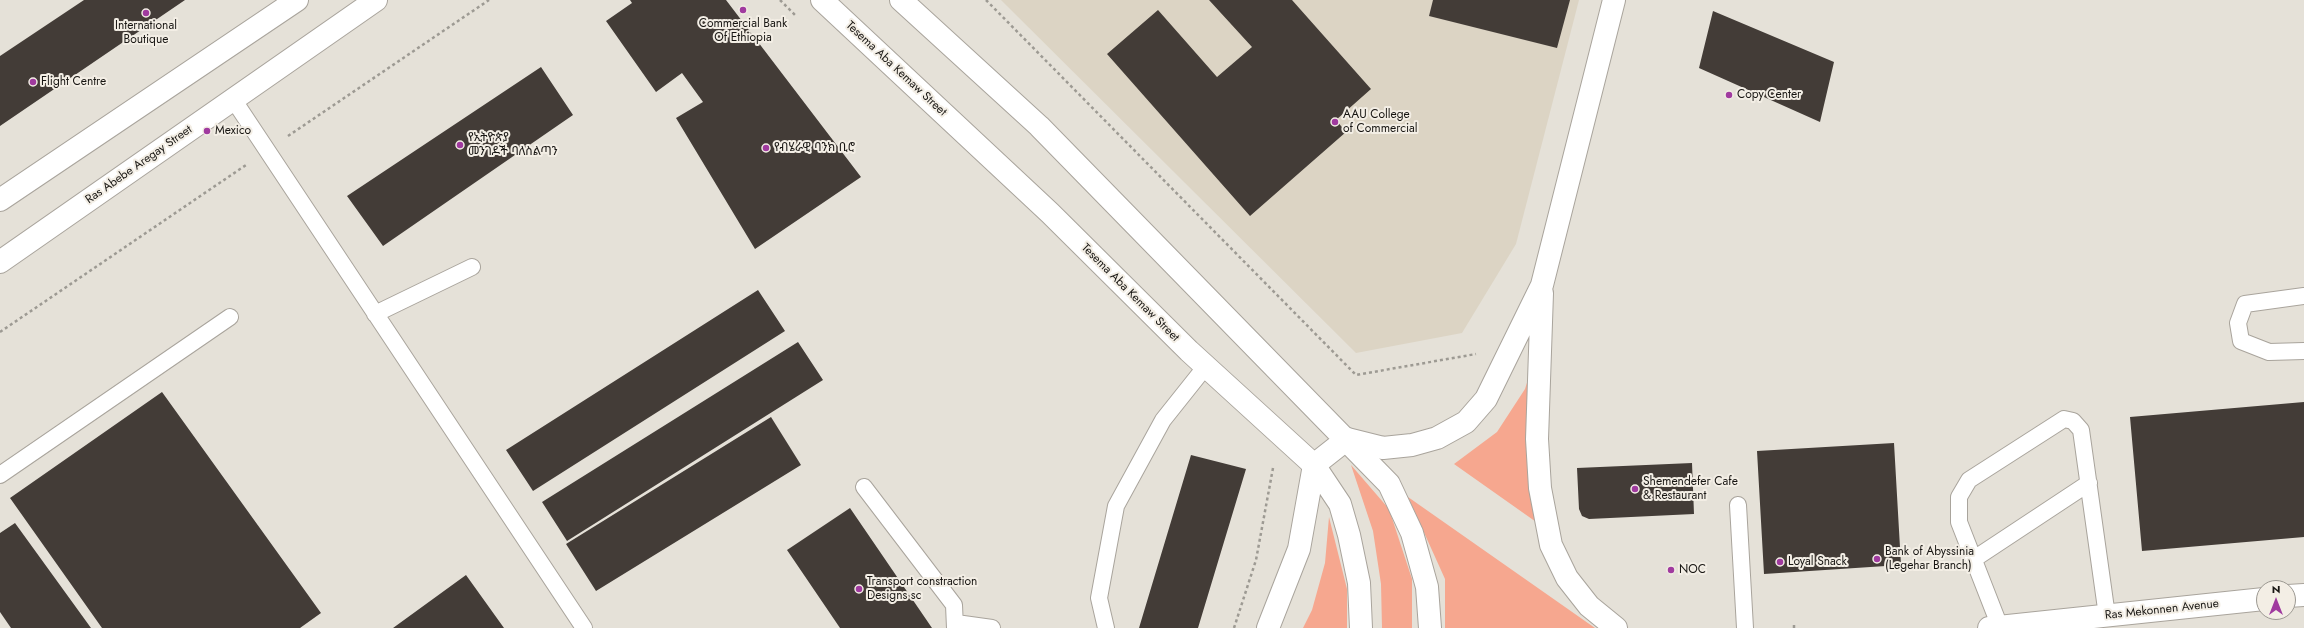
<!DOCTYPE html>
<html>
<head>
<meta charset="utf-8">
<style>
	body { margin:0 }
	#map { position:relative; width:2304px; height:628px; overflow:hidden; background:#e5e1d8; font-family:Jost,sans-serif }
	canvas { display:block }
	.north { position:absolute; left:2256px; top:580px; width:40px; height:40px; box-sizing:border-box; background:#f3eee5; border:1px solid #9b9891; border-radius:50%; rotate:0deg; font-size:11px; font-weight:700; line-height:16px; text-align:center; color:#181613 }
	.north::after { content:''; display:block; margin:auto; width:14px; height:18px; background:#a03a9f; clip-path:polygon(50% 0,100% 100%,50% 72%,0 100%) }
</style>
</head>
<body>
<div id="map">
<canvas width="2304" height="628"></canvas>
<div class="north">N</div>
</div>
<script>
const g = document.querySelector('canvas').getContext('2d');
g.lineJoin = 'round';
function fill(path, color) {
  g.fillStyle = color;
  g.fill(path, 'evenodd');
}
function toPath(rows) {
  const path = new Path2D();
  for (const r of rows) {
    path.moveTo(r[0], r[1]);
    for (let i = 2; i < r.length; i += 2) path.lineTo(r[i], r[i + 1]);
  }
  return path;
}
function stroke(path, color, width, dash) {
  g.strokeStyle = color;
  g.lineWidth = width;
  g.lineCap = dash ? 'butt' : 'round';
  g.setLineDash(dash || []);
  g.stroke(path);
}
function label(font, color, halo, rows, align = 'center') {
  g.font = font + ' Jost,"Noto Sans Ethiopic",sans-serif';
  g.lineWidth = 4;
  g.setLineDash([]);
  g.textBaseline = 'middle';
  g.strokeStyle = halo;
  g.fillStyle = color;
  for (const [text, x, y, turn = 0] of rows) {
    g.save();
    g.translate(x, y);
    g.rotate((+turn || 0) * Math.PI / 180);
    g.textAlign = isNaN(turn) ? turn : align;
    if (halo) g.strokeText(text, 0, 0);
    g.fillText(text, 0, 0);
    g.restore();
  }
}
fill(toPath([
	[1001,0,1579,0,1516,244,1462,333,1356,353]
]), '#dcd4c4');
fill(toPath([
	[1543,332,1539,524,1454,464,1497,432,1525,389],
	[1351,465,1389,509,1412,579,1412,628,1382,628,1381,584,1373,531],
	[1408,497,1595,628,1445,628,1445,579],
	[1329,517,1347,589,1347,628,1303,628,1312,610,1325,563]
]), '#f6a78f');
fill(toPath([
	[84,0,185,0,0,126,0,56],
	[630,0,726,0,861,177,755,249,676,118,703,102,682,73,656,92,606,21,632,3],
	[1209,0,1292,0,1371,89,1336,120,1346,132,1250,216,1107,54,1158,10,1217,77,1252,47],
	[1433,0,1570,0,1557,48,1429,16],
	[1713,11,1834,62,1820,122,1699,68],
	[541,67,573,115,383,246,347,196],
	[758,290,785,331,533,491,506,450],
	[798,342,823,380,567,541,542,502],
	[162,392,321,613,300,628,102,628,10,498],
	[2304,402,2304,537,2142,551,2130,417],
	[771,417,801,465,596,591,566,544],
	[1894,443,1901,565,1764,574,1757,451],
	[1191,455,1246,469,1198,628,1139,628],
	[1692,463,1694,514,1589,519,1582,516,1579,509,1577,468],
	[850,508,932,628,840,628,787,550],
	[15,523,91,628,11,628,0,612,0,533],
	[466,575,504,628,393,628]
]), '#433c37');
const lane = toPath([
	[233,99,584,628],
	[2304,296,2245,304,2238,323,2241,341,2269,352,2304,351],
	[375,314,472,267],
	[0,475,230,317],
	[864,487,954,605,955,628],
	[1738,505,1745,628],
	[1974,559,2089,483],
	[956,623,992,628],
	[2000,627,1959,522,1959,497,1969,480,2064,419,2073,421,2081,430,2107,616],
	[1106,628,1099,598,1116,506,1163,420,1206,366]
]);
const secondary = toPath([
	[1542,293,1537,439,1540,488,1551,545,1567,578,1589,606,1616,628],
	[1347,439,1383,448,1412,445,1437,438,1466,422,1486,399,1542,285,1614,0]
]);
const primary = toPath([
	[822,0,1050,213,1189,351,1314,465,1340,504,1349,535,1359,583,1361,628],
	[901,0,1039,126,1389,484,1412,533,1427,587,1430,628],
	[0,200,297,0],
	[0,262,376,0],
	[2288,596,2304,595],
	[1268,628,1299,549,1314,465,1347,439],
	[1989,628,2264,599]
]);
stroke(lane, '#a9a49c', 18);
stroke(secondary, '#a9a49c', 24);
stroke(primary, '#a9a49c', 24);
stroke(toPath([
	[780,0,795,15],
	[986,0,1356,375,1476,354],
	[288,136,489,0],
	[0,332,246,165],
	[1794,625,1794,628],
	[1234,628,1256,560,1273,468]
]), '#9d9a93', 2.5, [3, 3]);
stroke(lane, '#fff', 16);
stroke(secondary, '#fff', 22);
stroke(primary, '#fff', 22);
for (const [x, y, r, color] of [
	[743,10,4,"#a03a9f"],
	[146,13,4,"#a03a9f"],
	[33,82,4,"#a03a9f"],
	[1729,95,4,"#a03a9f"],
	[1335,122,4,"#a03a9f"],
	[207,131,4,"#a03a9f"],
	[460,145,4,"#a03a9f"],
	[766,148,4,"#a03a9f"],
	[1635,489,4,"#a03a9f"],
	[1877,559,4,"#a03a9f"],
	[1780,562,4,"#a03a9f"],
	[1671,570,4,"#a03a9f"],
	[859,589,4,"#a03a9f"]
]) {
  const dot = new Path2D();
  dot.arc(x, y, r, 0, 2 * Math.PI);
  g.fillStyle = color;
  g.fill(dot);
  stroke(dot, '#f3eee5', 1.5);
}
label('12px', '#181613', '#f3eee5', [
	["Commercial Bank",743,24,"center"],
	["Of Ethiopia",743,38,"center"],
	["International",146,26,"center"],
	["Boutique",146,40,"center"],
	["Flight Centre",41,82],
	["Copy Center",1737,95],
	["AAU College",1343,115],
	["of Commercial",1343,129],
	["Mexico",215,131],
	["የኢትዮጵያ",468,138],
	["መንገዶች ባለስልጣን",468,152],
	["የብሄራዊ ባንክ ቢሮ",774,148],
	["Shemendefer Cafe",1643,482],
	["& Restaurant",1643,496],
	["Bank of Abyssinia",1885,552],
	["(Legehar Branch)",1885,566],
	["Loyal Snack",1788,562],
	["NOC",1679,570],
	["Transport constraction",867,582],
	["Designs sc",867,596]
], 'left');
label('12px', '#181613', '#f3eee5', [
	["Tesema Aba Kemaw Street",896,69,43],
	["Ras Abebe Aregay Street",139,165,-35],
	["Tesema Aba Kemaw Street",1130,293,45],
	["Ras Mekonnen Avenue",2162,610,-6]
]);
</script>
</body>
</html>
